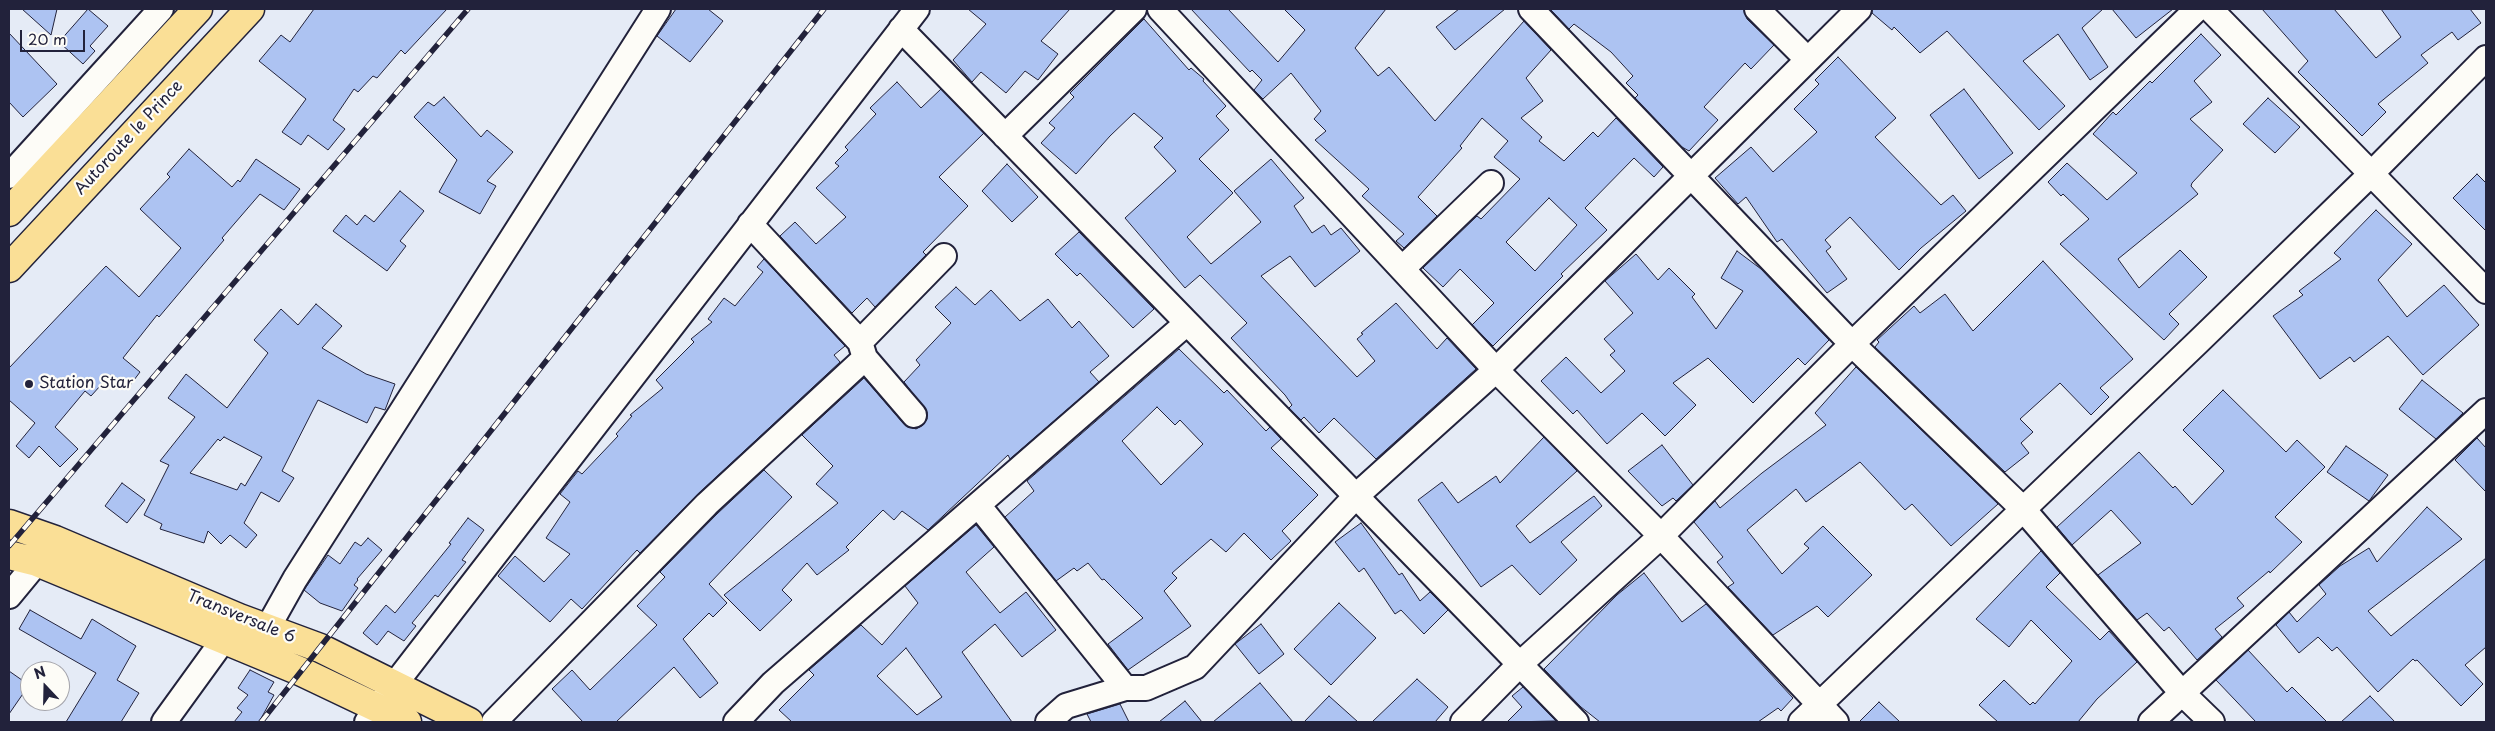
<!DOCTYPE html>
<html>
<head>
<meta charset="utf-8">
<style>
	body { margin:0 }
	#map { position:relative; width:2495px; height:731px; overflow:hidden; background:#e5ebf6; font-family:"Playpen Sans",sans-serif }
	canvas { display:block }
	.frame { position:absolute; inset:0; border:10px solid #22223b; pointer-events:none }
	.north { position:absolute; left:20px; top:661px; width:50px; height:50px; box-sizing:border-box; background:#fdfcf7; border:1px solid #a5a5ac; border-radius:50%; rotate:339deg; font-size:14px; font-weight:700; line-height:20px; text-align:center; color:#22223b }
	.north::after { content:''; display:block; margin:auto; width:18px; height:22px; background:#22223b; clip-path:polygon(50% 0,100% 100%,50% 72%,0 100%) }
	.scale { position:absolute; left:20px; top:30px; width:65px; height:22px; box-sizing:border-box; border:2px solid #22223b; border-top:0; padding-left:6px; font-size:15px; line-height:18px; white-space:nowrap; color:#22223b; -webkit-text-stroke:4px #fdfcf7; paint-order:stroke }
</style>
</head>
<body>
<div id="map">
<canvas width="2495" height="731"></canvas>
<div class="frame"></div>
<div class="north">N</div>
<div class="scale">20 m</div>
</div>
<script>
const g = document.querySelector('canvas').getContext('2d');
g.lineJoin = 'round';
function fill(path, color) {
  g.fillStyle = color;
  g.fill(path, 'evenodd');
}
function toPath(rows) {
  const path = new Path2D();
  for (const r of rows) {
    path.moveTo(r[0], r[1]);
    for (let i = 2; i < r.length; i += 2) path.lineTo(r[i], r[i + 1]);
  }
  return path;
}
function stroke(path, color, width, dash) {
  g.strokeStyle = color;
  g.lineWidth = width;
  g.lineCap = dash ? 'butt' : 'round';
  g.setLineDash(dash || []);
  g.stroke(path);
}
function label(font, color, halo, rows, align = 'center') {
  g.font = font + ' "Playpen Sans",sans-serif';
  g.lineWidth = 4.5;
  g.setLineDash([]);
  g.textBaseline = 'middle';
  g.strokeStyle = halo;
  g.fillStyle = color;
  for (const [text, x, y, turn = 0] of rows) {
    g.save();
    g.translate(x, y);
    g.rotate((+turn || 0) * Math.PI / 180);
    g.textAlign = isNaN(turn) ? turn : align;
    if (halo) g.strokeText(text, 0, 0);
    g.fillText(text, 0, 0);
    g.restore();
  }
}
const building = toPath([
	[22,9,57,9,51,35,22,9],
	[88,9,108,26,90,46,95,51,83,64,59,42,88,9],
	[314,9,447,9,405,54,401,50,377,78,373,76,358,92,354,89,333,120,345,129,328,150,308,135,301,145,282,132,306,99,259,61,281,35,290,42,314,9],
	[676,9,708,9,723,21,690,62,657,36,676,9],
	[968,9,1070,9,1041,41,1058,54,1038,80,1025,71,1006,93,981,72,972,82,953,60,986,24,968,9],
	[1191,9,1228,9,1278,62,1305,30,1284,9,1386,9,1355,48,1378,76,1389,67,1435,121,1524,21,1551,50,1526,78,1543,101,1521,118,1542,137,1539,141,1564,161,1593,132,1598,137,1616,118,1663,167,1654,177,1634,158,1585,208,1607,230,1561,274,1563,276,1493,346,1472,325,1494,303,1460,269,1443,287,1423,268,1477,216,1481,219,1520,179,1494,157,1508,141,1482,118,1460,146,1462,148,1418,197,1437,216,1404,248,1396,241,1404,234,1362,196,1369,189,1315,140,1326,131,1314,119,1321,111,1291,73,1263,99,1254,90,1262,80,1252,70,1250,72,1191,9],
	[1549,198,1577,225,1535,271,1506,242,1549,198],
	[1459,9,1505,9,1455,50,1436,27,1459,9],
	[1550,9,1744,9,1747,19,1774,45,1751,69,1745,63,1704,107,1718,120,1689,151,1682,147,1635,98,1638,95,1626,83,1633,76,1611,52,1574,24,1569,29,1550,9],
	[1872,9,2103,9,2082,28,2108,67,2090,80,2058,34,2023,61,2065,106,2039,130,1947,31,1920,53,1894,27,1892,30,1872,13,1872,9],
	[2112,9,2173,9,2136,38,2112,9],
	[2262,9,2334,9,2376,58,2401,37,2381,9,2470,9,2481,23,2458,40,2452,32,2421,55,2428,63,2378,104,2386,112,2362,136,2298,72,2308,61,2262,9],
	[1144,19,1189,70,1191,68,1204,79,1203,81,1226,106,1216,116,1229,130,1199,159,1233,193,1187,237,1211,264,1261,222,1234,191,1271,159,1304,198,1294,206,1312,233,1324,225,1331,235,1341,228,1360,251,1315,287,1290,256,1261,276,1357,377,1375,361,1357,339,1363,334,1361,333,1396,303,1437,349,1447,338,1476,369,1376,459,1334,418,1319,433,1304,417,1301,420,1289,408,1292,405,1285,395,1231,338,1247,323,1200,275,1185,288,1125,218,1176,171,1154,147,1163,138,1134,113,1110,136,1076,174,1041,143,1055,128,1049,123,1074,97,1070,93,1144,19],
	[9,33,57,84,23,117,9,102,9,33],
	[2201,34,2221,55,2194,81,2212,102,2190,119,2223,150,2192,183,2191,186,2198,194,2118,259,2139,288,2180,250,2207,277,2169,314,2179,324,2164,340,2060,244,2089,219,2063,194,2061,196,2048,182,2067,163,2107,200,2137,173,2093,134,2113,112,2116,115,2150,81,2152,83,2201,34],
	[1838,57,1896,118,1875,137,1941,205,1953,195,1966,211,1921,248,1899,270,1850,217,1825,240,1831,247,1826,251,1847,279,1827,293,1782,239,1777,242,1746,197,1738,204,1715,178,1751,147,1773,172,1817,132,1794,109,1819,84,1815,80,1838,57],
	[897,82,921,108,941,89,984,133,939,177,968,206,923,252,926,255,875,307,867,298,852,313,780,236,795,222,816,244,846,217,816,188,839,166,835,163,848,150,845,147,876,114,870,108,897,82],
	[1964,89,2013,153,1979,179,1930,115,1964,89],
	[444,97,481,137,487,130,513,152,487,181,496,186,480,214,439,192,457,160,414,117,428,102,434,106,444,97],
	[2268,98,2300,127,2275,153,2243,124,2268,98],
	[189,149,232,187,238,180,240,182,256,159,300,189,284,210,260,194,222,238,224,240,159,317,157,315,123,358,140,372,128,388,110,375,91,396,85,391,55,427,78,449,60,467,39,446,29,458,16,446,35,423,9,400,9,368,106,266,139,297,181,248,140,209,170,177,167,174,189,149],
	[1007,164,1038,197,1012,222,982,191,1007,164],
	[2477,174,2486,183,2486,231,2453,198,2477,174],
	[400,191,424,211,400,241,406,246,387,271,333,231,346,215,357,225,365,215,374,222,400,191],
	[2376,210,2412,244,2378,280,2407,317,2444,285,2479,325,2423,375,2388,336,2354,362,2350,357,2320,379,2273,316,2303,295,2299,291,2341,259,2334,253,2376,210],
	[1079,232,1154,309,1133,328,1080,273,1077,276,1055,254,1079,232],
	[1737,251,1761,269,1829,340,1805,365,1798,358,1753,403,1708,358,1673,383,1696,405,1665,436,1642,413,1607,444,1577,410,1573,414,1541,381,1566,357,1601,393,1625,371,1610,355,1615,351,1604,339,1633,313,1605,281,1636,254,1658,280,1669,268,1695,294,1692,297,1716,329,1743,291,1721,278,1737,251],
	[764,259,845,346,834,355,840,362,698,494,640,553,637,550,582,609,571,599,550,622,498,576,515,556,544,582,570,554,546,538,570,502,560,494,578,471,582,474,618,436,616,434,632,416,630,415,663,388,656,380,694,342,691,339,712,322,708,319,724,298,735,306,763,272,757,267,764,259],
	[2043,261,2133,359,2100,388,2109,397,2091,415,2060,383,2020,419,2033,432,2021,443,2029,453,2005,472,1875,347,1879,342,1877,340,1914,306,1920,313,1945,294,1973,331,2043,261],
	[956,287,975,305,991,290,1020,321,1048,299,1072,328,1079,321,1109,356,1090,372,1099,382,1010,459,1008,455,928,530,902,511,894,520,883,510,846,547,849,550,817,575,807,563,782,590,792,600,760,631,724,595,838,503,816,484,833,466,802,435,864,378,904,424,916,429,923,425,927,419,927,412,904,382,920,365,916,360,951,323,935,307,956,287],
	[316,304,342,326,322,348,366,374,395,384,385,410,375,407,367,423,318,400,282,471,294,478,279,502,261,492,244,523,257,535,246,548,230,535,221,544,208,531,204,543,160,529,162,524,144,515,169,465,160,461,195,417,168,398,186,374,227,408,268,353,254,340,281,309,298,325,316,304],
	[224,437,262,457,245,486,241,483,237,490,190,473,218,439,220,441,224,437],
	[1179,349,1224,393,1227,390,1266,431,1270,427,1281,439,1271,448,1318,495,1282,531,1291,541,1271,560,1244,533,1226,552,1211,539,1172,573,1177,578,1164,591,1191,626,1128,670,1108,644,1143,618,1104,579,1102,580,1088,563,1077,571,1074,568,1056,581,1005,517,1034,491,1027,481,1179,349],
	[1157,407,1175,425,1180,420,1203,444,1161,485,1122,441,1157,407],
	[1856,367,1998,504,1951,546,1912,504,1905,510,1860,462,1806,502,1796,489,1747,530,1782,574,1809,548,1804,544,1823,526,1872,575,1828,617,1817,606,1773,635,1728,587,1734,583,1717,562,1723,557,1694,522,1715,501,1720,508,1762,473,1826,425,1815,413,1856,367],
	[2422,380,2463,413,2436,439,2399,409,2422,380],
	[2223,390,2286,452,2297,440,2325,467,2275,517,2302,542,2270,573,2269,571,2237,598,2244,606,2215,629,2222,637,2197,660,2169,627,2164,631,2147,613,2137,620,2098,575,2141,543,2111,510,2072,545,2057,527,2139,452,2173,488,2175,486,2192,505,2224,471,2183,430,2223,390],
	[1544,437,1577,471,1516,526,1530,543,1594,496,1602,506,1561,542,1577,560,1540,595,1512,565,1481,587,1418,500,1442,482,1458,503,1496,476,1500,483,1544,437],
	[2477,438,2486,448,2486,492,2455,460,2477,438],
	[1662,445,1693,485,1676,501,1673,498,1662,506,1628,471,1662,445],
	[2346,446,2388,475,2369,501,2327,472,2346,446],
	[764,470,792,497,709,584,727,603,713,617,709,613,683,639,718,683,700,698,674,667,616,722,583,722,552,689,572,670,590,690,657,625,637,606,665,577,660,572,717,514,764,470],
	[122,483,145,500,127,523,105,506,122,483],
	[2427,507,2462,539,2368,611,2391,636,2486,558,2486,647,2465,665,2483,684,2461,706,2417,660,2415,661,2413,659,2378,692,2337,647,2332,651,2318,637,2299,653,2276,625,2289,612,2297,622,2326,594,2319,585,2340,566,2369,548,2377,562,2427,507],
	[468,518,484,530,462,560,466,562,438,597,435,595,412,623,416,626,404,641,388,631,377,645,363,633,386,605,395,613,451,544,449,543,468,518],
	[1361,523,1399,575,1402,573,1420,601,1430,592,1448,610,1424,634,1401,610,1395,614,1364,568,1359,572,1335,542,1361,523],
	[976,525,994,547,966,572,1000,613,1026,592,1056,630,1022,657,995,624,962,652,1012,722,792,722,779,710,814,675,809,670,861,625,882,645,918,603,905,586,976,525],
	[906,648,942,697,917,715,877,676,906,648],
	[368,538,382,550,357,579,358,580,354,585,358,588,342,611,320,603,304,590,328,555,340,564,355,542,361,546,368,538],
	[2041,551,2060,573,2046,587,2100,640,2109,631,2137,662,2097,699,2078,722,1998,722,1979,705,2004,680,2030,705,2033,702,2035,704,2072,661,2031,620,2009,647,1976,619,2041,551],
	[1644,573,1682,622,1706,604,1793,698,1781,711,1778,708,1758,722,1600,722,1581,707,1544,669,1617,595,1644,573],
	[1339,603,1376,638,1331,685,1294,649,1339,603],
	[30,610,81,639,92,619,136,646,117,680,139,693,121,722,66,722,96,673,19,629,30,610],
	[1261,624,1284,654,1259,674,1235,644,1261,624],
	[2248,650,2287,692,2292,687,2327,722,2256,722,2216,680,2248,650],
	[250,670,274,682,268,692,274,695,259,722,234,722,242,712,237,708,248,695,238,688,250,670],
	[9,671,29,685,9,714,9,671],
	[1417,679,1448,707,1435,722,1372,722,1417,679],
	[1260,683,1293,722,1213,722,1260,683],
	[1523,687,1556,721,1507,722,1522,707,1512,696,1523,687],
	[1329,696,1358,722,1304,722,1329,696],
	[2370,696,2395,722,2341,722,2370,696],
	[1185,701,1202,722,1159,722,1185,701],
	[1879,702,1900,722,1859,722,1879,702],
	[1120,704,1129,722,1091,722,1087,714,1120,704]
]);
fill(building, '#adc3f2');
stroke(building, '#22223b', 1);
const minor = toPath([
	[1160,9,1496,370,1661,536,1836,722],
	[1531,9,1852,344,2023,509,2182,693,2212,722],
	[1757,9,1807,59],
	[2210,9,2486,291],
	[901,29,1576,722],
	[1005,136,1134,9],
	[9,176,161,9],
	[750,224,860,342,865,358,914,415],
	[1402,269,1491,183],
	[860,342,944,256],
	[978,505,1125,688],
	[9,596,47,550],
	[267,629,295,579,658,9],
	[164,722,235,624],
	[367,722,395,684,917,9],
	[494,722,707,504,865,358],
	[736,722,773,683,1187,323],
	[1048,722,1066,706,1125,688,1146,688,1195,667,1356,496,1496,370,1859,9],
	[1463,722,1520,664,1661,536,1852,344,2197,9],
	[1801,722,2198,342,2371,174,2486,58],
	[2151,722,2486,411]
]);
const major = toPath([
	[9,212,198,9],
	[9,268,250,9],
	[9,524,55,540,239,618,320,648,469,722],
	[9,555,37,562,302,672,407,722]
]);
stroke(minor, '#22223b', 28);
stroke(major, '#22223b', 31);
stroke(minor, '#fdfcf7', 24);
stroke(major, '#fadf96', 28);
const rail = toPath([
	[9,546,468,9],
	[261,722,824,9]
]);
stroke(rail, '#22223b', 5.5);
stroke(rail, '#fdfcf7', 4, [11]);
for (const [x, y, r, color] of [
	[29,384,5,"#22223b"]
]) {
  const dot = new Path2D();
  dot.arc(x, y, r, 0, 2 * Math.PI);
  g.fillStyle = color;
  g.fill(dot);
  stroke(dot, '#fdfcf7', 2);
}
label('16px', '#22223b', '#fdfcf7', [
	["Autoroute le Prince",129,138,-47],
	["Transversale 6",241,617,22]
]);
label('16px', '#22223b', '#fdfcf7', [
	["Station Star",39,384]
], 'left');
</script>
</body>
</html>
